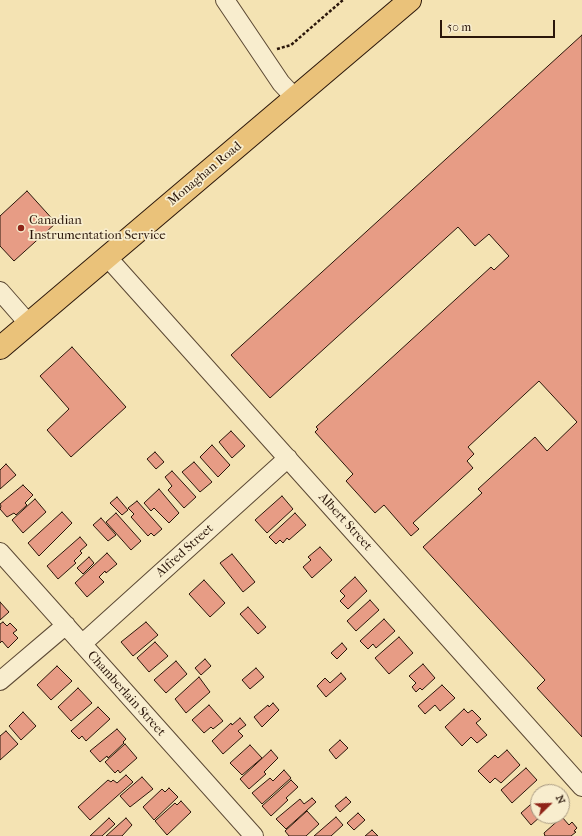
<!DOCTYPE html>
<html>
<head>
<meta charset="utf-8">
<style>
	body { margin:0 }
	#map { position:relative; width:582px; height:836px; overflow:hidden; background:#f4e3b3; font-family:"IM FELL French Canon",serif }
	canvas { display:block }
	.north { position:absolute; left:530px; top:784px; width:40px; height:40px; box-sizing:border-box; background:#f8edce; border:1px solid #a69780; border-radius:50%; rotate:67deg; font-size:11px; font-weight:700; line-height:16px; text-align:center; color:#2a160a }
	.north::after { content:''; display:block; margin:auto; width:14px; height:18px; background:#8f2418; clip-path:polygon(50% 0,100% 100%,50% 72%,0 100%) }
	.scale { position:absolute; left:440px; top:20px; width:115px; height:18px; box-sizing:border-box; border:2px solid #2a160a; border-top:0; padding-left:5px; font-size:12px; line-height:14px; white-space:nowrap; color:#2a160a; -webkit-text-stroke:3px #f8edce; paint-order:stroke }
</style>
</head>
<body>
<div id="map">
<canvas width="582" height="836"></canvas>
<div class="north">N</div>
<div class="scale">50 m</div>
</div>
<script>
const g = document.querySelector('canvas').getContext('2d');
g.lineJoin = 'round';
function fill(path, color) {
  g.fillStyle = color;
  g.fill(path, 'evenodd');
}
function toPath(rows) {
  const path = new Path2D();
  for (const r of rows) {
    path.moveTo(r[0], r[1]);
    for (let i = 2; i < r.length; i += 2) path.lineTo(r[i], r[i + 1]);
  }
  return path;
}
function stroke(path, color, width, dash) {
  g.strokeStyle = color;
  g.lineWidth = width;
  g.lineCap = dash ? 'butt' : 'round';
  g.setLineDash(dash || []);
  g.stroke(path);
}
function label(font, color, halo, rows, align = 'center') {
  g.font = font + ' "IM FELL French Canon",serif';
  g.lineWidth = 3.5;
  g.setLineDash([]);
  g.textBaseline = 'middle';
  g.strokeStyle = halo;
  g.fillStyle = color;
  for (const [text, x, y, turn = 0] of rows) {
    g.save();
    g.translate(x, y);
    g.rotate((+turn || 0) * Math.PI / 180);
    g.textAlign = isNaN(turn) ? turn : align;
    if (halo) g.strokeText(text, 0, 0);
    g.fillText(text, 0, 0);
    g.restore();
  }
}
const building = toPath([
	[582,35,582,737,537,688,545,680,423,547,482,493,478,489,535,437,547,451,577,422,539,381,468,447,474,454,467,461,473,468,413,523,419,529,411,536,384,505,375,513,346,481,353,474,315,432,318,429,316,427,491,267,494,270,509,256,489,234,475,246,458,227,270,398,231,355,582,35],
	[27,191,56,223,14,261,0,246,0,216,27,191],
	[72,347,126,407,71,457,47,430,69,409,40,376,72,347],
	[231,431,245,446,232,458,219,442,231,431],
	[212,445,230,465,218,477,200,457,212,445],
	[155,452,164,462,156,469,147,459,155,452],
	[194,462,212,482,200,492,182,472,194,462],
	[6,464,16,475,0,489,0,470,6,464],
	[172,471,196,497,184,508,168,490,172,486,165,477,172,471],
	[23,485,33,495,25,503,27,505,16,515,14,513,7,517,0,509,1,506,0,504,23,485],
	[159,489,179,513,169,523,154,508,151,511,144,503,159,489],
	[282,496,293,509,267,533,255,520,282,496],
	[117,497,128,510,122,515,110,503,117,497],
	[35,499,46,512,23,533,12,520,35,499],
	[137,501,162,529,154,536,151,533,148,536,131,517,134,514,128,508,137,501],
	[62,512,72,523,39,556,28,543,62,512],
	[116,513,141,541,131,550,106,522,116,513],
	[295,513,306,525,289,540,287,538,283,543,280,540,276,544,269,537,295,513],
	[101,518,116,535,108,541,93,525,101,518],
	[80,537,87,545,80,551,82,553,74,561,76,563,58,579,47,566,80,537],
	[320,547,332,560,312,578,303,567,311,560,308,557,320,547],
	[107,553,117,564,106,573,105,571,99,577,104,582,87,597,75,583,107,553],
	[232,554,255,582,243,592,220,563,232,554],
	[89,557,94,563,83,574,77,568,89,557],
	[355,577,367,591,348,609,340,601,345,596,340,591,355,577],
	[204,580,225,603,210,617,189,594,204,580],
	[370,600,379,610,356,631,347,621,370,600],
	[0,602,9,612,0,620,0,602],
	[248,607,266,627,258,634,240,614,248,607],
	[384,619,395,631,376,648,373,644,368,649,360,641,384,619],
	[3,622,7,626,10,623,17,630,13,633,18,638,8,648,2,641,0,643,0,624,3,622],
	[146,622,158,635,133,656,121,642,146,622],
	[399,637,413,653,389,674,375,658,399,637],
	[155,642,168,656,149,672,137,658,155,642],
	[342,643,347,649,337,659,331,653,342,643],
	[205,659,211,666,201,675,195,668,205,659],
	[176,661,187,674,166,693,154,680,176,661],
	[423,664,435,678,422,690,420,688,416,692,412,687,416,683,409,676,423,664],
	[57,666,72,681,51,700,37,685,57,666],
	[256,668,264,677,250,689,242,680,256,668],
	[341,673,346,679,326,697,317,686,325,678,330,683,341,673],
	[199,677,210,692,186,713,175,699,199,677],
	[442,685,455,698,440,711,435,705,425,714,418,706,442,685],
	[78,688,92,703,71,721,58,707,78,688],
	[273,703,279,710,262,727,254,717,268,705,269,707,273,703],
	[209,705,223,721,213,729,211,727,204,733,192,720,209,705],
	[98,707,110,719,86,741,82,736,79,739,71,731,98,707],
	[464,709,468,713,472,710,481,719,476,723,487,735,477,743,471,737,462,746,445,727,464,709],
	[23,712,36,726,21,740,9,726,23,712],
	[240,718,246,725,238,731,243,736,223,754,212,741,231,723,232,725,240,718],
	[117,729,126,739,123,742,124,743,108,758,107,756,100,762,90,751,117,729],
	[6,731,18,744,0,760,0,736,6,731],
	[340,740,348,748,336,759,329,750,340,740],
	[125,744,137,758,120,773,118,770,115,773,105,762,125,744],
	[250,745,262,758,242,775,230,763,250,745],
	[271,750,278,758,264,772,266,774,249,789,240,779,271,750],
	[507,750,520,765,501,783,495,778,490,783,478,771,495,755,498,758,507,750],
	[526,768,537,780,512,803,501,790,526,768],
	[284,770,291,778,262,804,252,793,270,778,273,781,284,770],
	[126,775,133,782,90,820,78,807,108,780,111,782,113,780,117,783,126,775],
	[142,777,153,789,130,807,120,796,142,777],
	[291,780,298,787,286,798,288,800,271,816,262,806,291,780],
	[169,788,178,797,154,820,143,807,162,789,165,792,169,788],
	[346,797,351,802,340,812,335,806,346,797],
	[312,798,316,802,286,829,276,819,300,799,304,804,312,798],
	[538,798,538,816,541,816,531,825,521,813,538,798],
	[181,801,191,812,167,835,155,821,175,803,177,805,181,801],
	[307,811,319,824,306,836,289,836,285,831,307,811],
	[358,813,365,820,354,830,347,823,358,813],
	[336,817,343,825,331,836,314,836,336,817],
	[562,817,569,825,572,822,577,828,574,831,576,832,571,836,545,836,544,833,562,817],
	[109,818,115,824,102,836,90,836,109,818],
	[126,818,132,825,122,836,106,836,126,818],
	[372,830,378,836,365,836,372,830]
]);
fill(building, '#e79c85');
stroke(building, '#2a160a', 1);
const minor = toPath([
	[225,0,281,83,295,98],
	[108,258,582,787],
	[0,291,28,323],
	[0,552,254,836],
	[82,644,288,458],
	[0,681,66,625]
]);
const major = toPath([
	[0,348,410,0]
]);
stroke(minor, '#5c4934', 20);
stroke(major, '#2a160a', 24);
stroke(toPath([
	[277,49,291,45,343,0]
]), '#2a160a', 2.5, [3, 2]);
stroke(minor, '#f8edce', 18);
stroke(major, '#eac27a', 22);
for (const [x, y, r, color] of [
	[21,228,4,"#8f2418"]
]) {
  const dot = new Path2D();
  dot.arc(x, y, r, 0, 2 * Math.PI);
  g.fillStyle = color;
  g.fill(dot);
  stroke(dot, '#f8edce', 1.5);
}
label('13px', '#2a160a', '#f8edce', [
	["Monaghan Road",205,174,-40],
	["Albert Street",345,522,48],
	["Alfred Street",185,551,-42],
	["Chamberlain Street",126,694,48]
]);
label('13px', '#2a160a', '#f8edce', [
	["Canadian",29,221],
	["Instrumentation Service",29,236]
], 'left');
</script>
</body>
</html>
